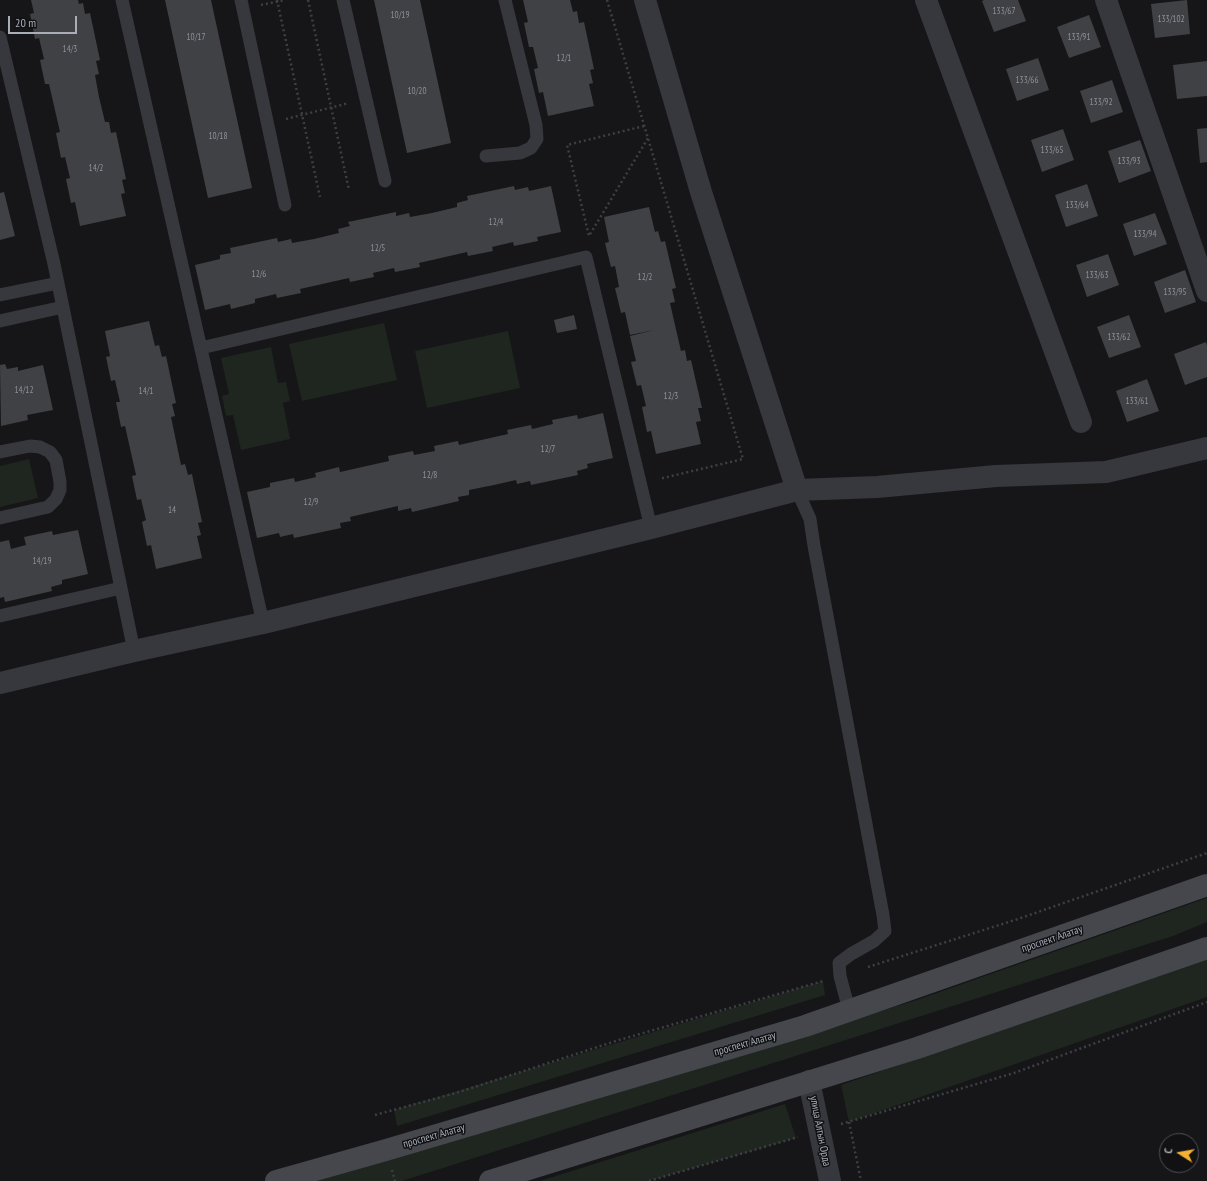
<!DOCTYPE html>
<html>
<head>
<meta charset="utf-8">
<style>
	body { margin:0 }
	#map { position:relative; width:1207px; height:1181px; overflow:hidden; background:#161618; font-family:"PT Sans Narrow",sans-serif }
	canvas { display:block }
	.north { position:absolute; left:1159px; top:1133px; width:40px; height:40px; box-sizing:border-box; background:#111113; border:1px solid #4d4f55; border-radius:50%; rotate:281deg; font-size:11px; font-weight:700; line-height:16px; text-align:center; color:#a8adb8 }
	.north::after { content:''; display:block; margin:auto; width:14px; height:18px; background:#f2b134; clip-path:polygon(50% 0,100% 100%,50% 72%,0 100%) }
	.scale { position:absolute; left:8px; top:16px; width:69px; height:18px; box-sizing:border-box; border:2px solid #a8adb8; border-top:0; padding-left:5px; font-size:12px; line-height:14px; white-space:nowrap; color:#a8adb8; -webkit-text-stroke:3px #111113; paint-order:stroke }
</style>
</head>
<body>
<div id="map">
<canvas width="1207" height="1181"></canvas>
<div class="north">С</div>
<div class="scale">20 m</div>
</div>
<script>
const g = document.querySelector('canvas').getContext('2d');
g.lineJoin = 'round';
function fill(path, color) {
  g.fillStyle = color;
  g.fill(path, 'evenodd');
}
function toPath(rows) {
  const path = new Path2D();
  for (const r of rows) {
    path.moveTo(r[0], r[1]);
    for (let i = 2; i < r.length; i += 2) path.lineTo(r[i], r[i + 1]);
  }
  return path;
}
function stroke(path, color, width, dash) {
  g.strokeStyle = color;
  g.lineWidth = width;
  g.lineCap = dash ? 'butt' : 'round';
  g.setLineDash(dash || []);
  g.stroke(path);
}
function label(font, color, halo, rows, align = 'center') {
  g.font = font + ' "PT Sans Narrow",sans-serif';
  g.lineWidth = 3;
  g.setLineDash([]);
  g.textBaseline = 'middle';
  g.strokeStyle = halo;
  g.fillStyle = color;
  for (const [text, x, y, turn = 0] of rows) {
    g.save();
    g.translate(x, y);
    g.rotate((+turn || 0) * Math.PI / 180);
    g.textAlign = isNaN(turn) ? turn : align;
    if (halo) g.strokeText(text, 0, 0);
    g.fillText(text, 0, 0);
    g.restore();
  }
}
fill(toPath([
	[384,323,397,380,302,401,289,344],
	[508,331,520,388,427,408,415,351],
	[271,347,278,383,286,382,290,401,283,403,290,439,241,450,233,415,226,416,222,396,229,394,221,358],
	[29,459,38,498,0,507,0,466],
	[1207,898,1207,922,1173,936,402,1181,310,1181,914,1001],
	[1207,958,1207,997,849,1122,841,1085],
	[823,981,825,995,397,1126,394,1110],
	[785,1104,796,1138,649,1181,540,1181]
]), '#1e261f');
fill(toPath([
	[31,0,78,0,79,4,83,3,85,14,90,13,100,60,96,61,99,74,95,75,99,97,105,122,109,122,111,133,116,132,126,179,122,180,125,193,121,194,126,216,80,226,75,202,71,203,66,179,70,178,65,157,61,158,56,133,60,132,49,84,45,84,40,60,44,59,39,38,35,39,30,14,34,13],
	[165,0,211,0,252,188,208,198],
	[374,0,420,0,451,143,407,153],
	[523,0,570,0,573,12,577,11,579,23,584,22,594,69,590,70,593,83,589,84,594,106,548,116,543,92,539,93,534,69,538,68,533,47,529,47,524,23,528,22],
	[984,0,1018,0,1026,21,994,32,982,1],
	[1187,0,1190,34,1155,38,1151,4],
	[1089,15,1101,47,1069,58,1057,27],
	[1038,58,1049,90,1017,101,1006,69],
	[1207,61,1207,96,1177,99,1173,65],
	[1112,80,1123,112,1091,123,1080,91],
	[1207,128,1207,162,1200,163,1197,129],
	[1063,129,1074,160,1042,172,1031,140],
	[1140,140,1151,171,1119,183,1108,151],
	[1087,184,1098,216,1066,227,1055,195],
	[514,186,515,190,528,187,529,191,551,186,561,232,537,237,538,241,514,246,513,242,492,247,493,251,468,256,467,252,419,263,420,267,395,272,394,268,373,273,374,277,350,282,349,278,300,289,301,293,277,298,276,294,255,299,255,303,231,309,230,304,205,310,195,265,220,259,220,255,231,253,230,248,277,238,278,242,291,239,292,243,314,239,339,233,338,229,350,226,348,222,396,212,396,216,409,213,410,217,432,213,457,207,457,203,468,200,467,196],
	[4,192,15,236,0,240,0,193],
	[649,207,655,232,658,231,661,242,665,241,676,288,672,289,675,302,670,303,675,325,681,351,685,350,687,361,691,360,702,408,698,408,701,421,696,422,701,444,656,454,651,431,647,432,642,407,646,406,641,385,637,386,631,362,636,361,630,336,654,330,630,335,625,312,621,313,615,288,619,287,615,266,611,267,605,243,609,242,604,217],
	[1155,213,1167,244,1134,256,1123,224],
	[1108,254,1119,285,1087,297,1076,265],
	[1185,270,1196,302,1165,313,1154,282],
	[574,315,577,329,557,333,554,320],
	[1129,315,1141,347,1109,358,1097,327],
	[149,321,155,346,159,345,162,357,166,356,176,403,172,404,175,416,171,417,181,465,185,464,188,475,192,474,202,522,198,523,201,535,197,536,202,558,156,569,151,545,147,546,142,522,146,520,141,499,137,500,132,476,136,475,125,426,121,427,116,402,120,402,115,380,111,381,106,357,110,356,105,331],
	[1206,342,1207,346,1207,377,1185,385,1174,354],
	[5,364,7,369,18,367,18,371,43,365,53,410,27,415,28,420,1,426,0,365],
	[1147,379,1159,411,1127,422,1116,391],
	[603,413,613,458,587,464,588,468,577,471,578,475,531,485,530,481,517,484,516,480,494,485,469,490,469,495,458,497,459,501,412,512,411,508,398,511,398,506,376,511,350,517,351,521,340,523,341,528,294,538,293,534,280,537,279,533,257,538,247,492,270,487,270,483,294,478,295,482,316,477,315,473,339,467,340,472,389,461,388,456,413,451,414,455,435,451,434,446,458,441,459,445,508,434,507,430,531,425,532,429,553,424,552,420,577,415,578,419],
	[78,530,88,574,62,580,62,584,51,587,52,591,5,602,4,597,0,598,0,542,9,540,11,549,26,545,24,537,52,531,53,535]
]), '#404145');
stroke(toPath([
	[277,0,320,197],
	[308,0,349,190],
	[607,0,743,459,659,479],
	[261,5,285,0],
	[286,119,349,103],
	[644,126,567,145,589,236,648,138],
	[868,967,1018,919,1207,853],
	[375,1115,456,1093,619,1040,823,981],
	[849,1122,861,1181],
	[841,1124,1014,1073,1207,1002],
	[392,1170,395,1181],
	[649,1181,798,1137]
]), '#3d3f44', 2.5, [2, 3]);
stroke(toPath([
	[122,0,263,623],
	[241,0,285,205],
	[343,0,385,181],
	[0,37,54,264,134,651],
	[486,156,520,153,531,148,537,139,536,125,505,0],
	[0,295,58,283],
	[0,321,63,307],
	[201,348,586,257,651,528],
	[0,452,30,446,40,447,50,452,56,460,60,482,60,490,56,499,48,507,0,518],
	[797,490,810,519,814,546,883,915,885,931,874,941,851,954,839,963,840,976,849,1010],
	[0,616,121,588]
]), '#37383d', 13);
stroke(toPath([
	[645,0,701,192,797,490,877,487,996,476,1106,472,1207,448],
	[926,0,1081,422],
	[1106,0,1207,291],
	[0,683,134,651,263,623,651,528,797,490],
	[809,1081,830,1181]
]), '#37383d', 22);
stroke(toPath([
	[276,1181,386,1150,805,1026,1207,885],
	[490,1181,917,1048,1207,948]
]), '#45474d', 22);
label('9px', '#8e929b', null, [
	["133/67",1004,11],
	["10/19",400,15],
	["133/102",1171,19],
	["10/17",196,37],
	["133/91",1079,37],
	["14/3",70,49],
	["12/1",564,58],
	["133/66",1027,80],
	["10/20",417,91],
	["133/92",1101,102],
	["10/18",218,136],
	["133/65",1052,150],
	["133/93",1129,161],
	["14/2",96,168],
	["133/64",1077,205],
	["12/4",496,222],
	["133/94",1145,234],
	["12/5",378,248],
	["12/6",259,274],
	["133/63",1097,275],
	["12/2",645,277],
	["133/95",1175,292],
	["133/62",1119,337],
	["14/12",24,390],
	["14/1",146,391],
	["12/3",671,396],
	["133/61",1137,401],
	["12/7",548,449],
	["12/8",430,475],
	["12/9",311,502],
	["14",172,510],
	["14/19",42,561]
]);
label('11px', '#a8adb8', '#111113', [
	["проспект Алатау",1052,939,-19],
	["проспект Алатау",745,1044,-16],
	["улица Алтын Орда",820,1131,79],
	["проспект Алатау",434,1136,-16]
]);
</script>
</body>
</html>
